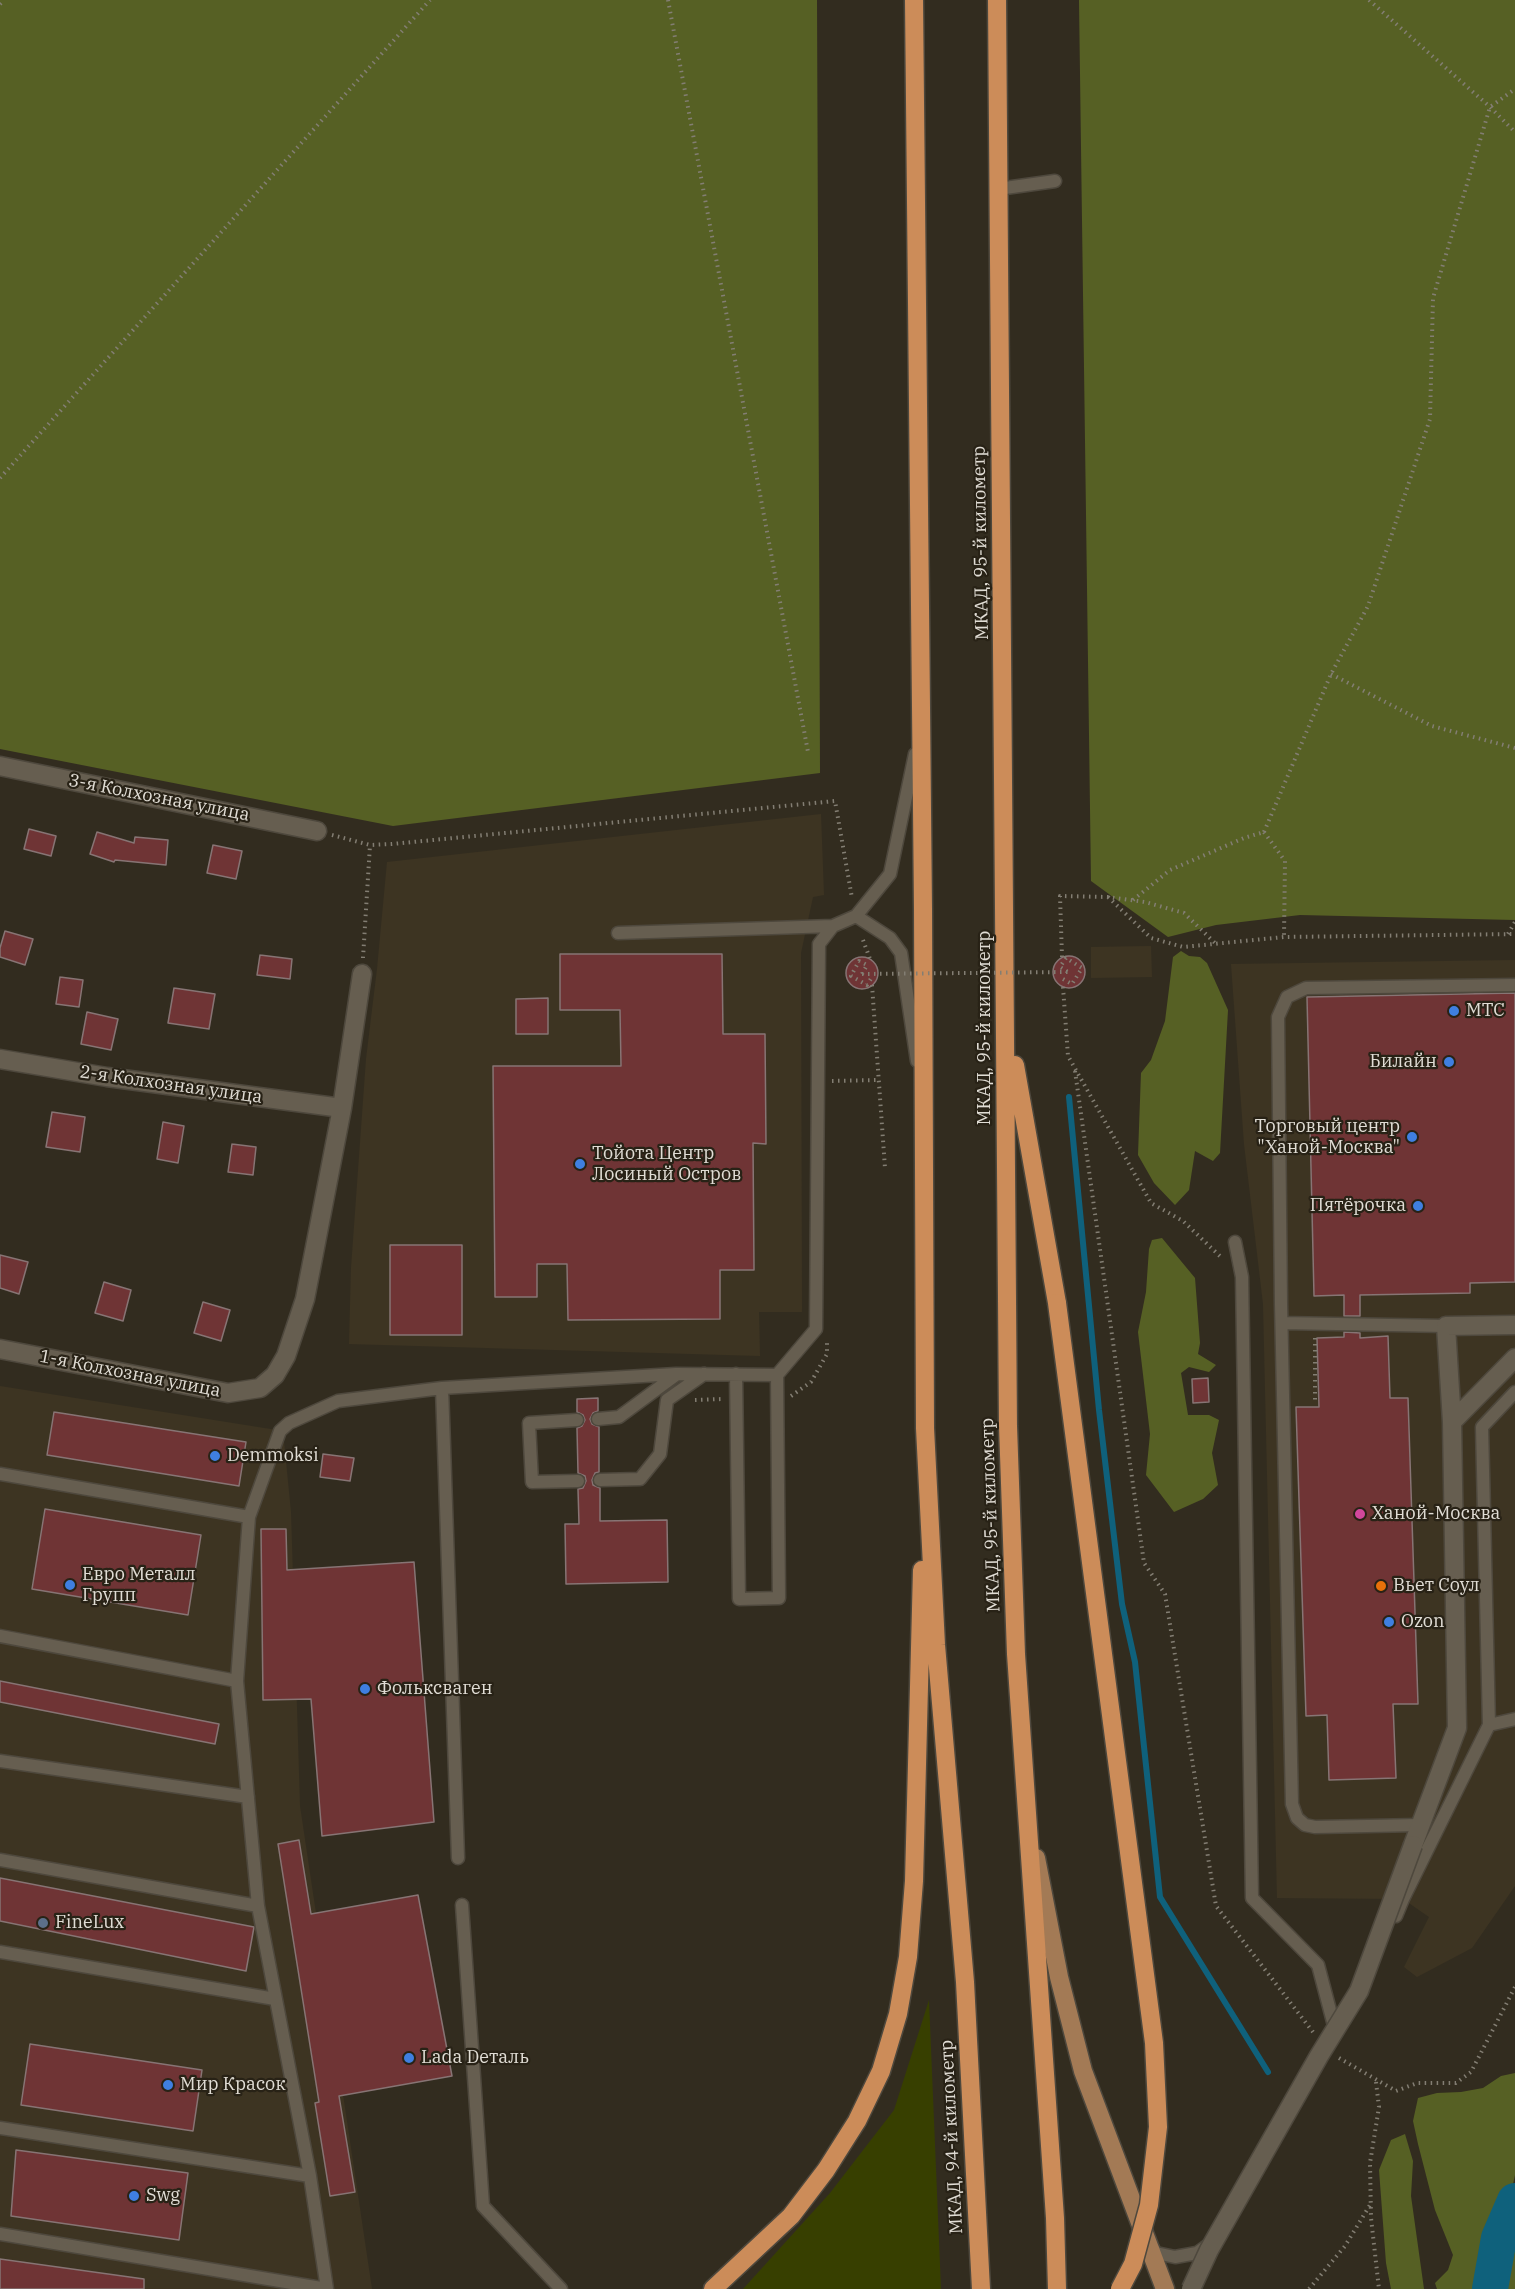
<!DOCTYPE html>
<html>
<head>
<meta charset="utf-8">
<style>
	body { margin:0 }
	canvas { display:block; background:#322c1f }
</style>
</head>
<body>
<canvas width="1515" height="2289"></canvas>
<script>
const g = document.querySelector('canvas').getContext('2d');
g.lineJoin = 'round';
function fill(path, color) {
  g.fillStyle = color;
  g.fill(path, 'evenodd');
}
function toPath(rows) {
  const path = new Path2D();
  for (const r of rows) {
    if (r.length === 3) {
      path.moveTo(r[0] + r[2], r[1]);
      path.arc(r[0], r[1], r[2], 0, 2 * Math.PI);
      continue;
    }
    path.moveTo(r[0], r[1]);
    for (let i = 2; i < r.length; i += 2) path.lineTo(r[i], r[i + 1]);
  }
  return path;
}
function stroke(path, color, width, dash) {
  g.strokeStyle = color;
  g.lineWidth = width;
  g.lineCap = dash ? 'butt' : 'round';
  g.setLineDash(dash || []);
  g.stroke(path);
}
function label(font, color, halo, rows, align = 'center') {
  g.font = font + ' "IBM Plex Serif",serif';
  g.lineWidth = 4.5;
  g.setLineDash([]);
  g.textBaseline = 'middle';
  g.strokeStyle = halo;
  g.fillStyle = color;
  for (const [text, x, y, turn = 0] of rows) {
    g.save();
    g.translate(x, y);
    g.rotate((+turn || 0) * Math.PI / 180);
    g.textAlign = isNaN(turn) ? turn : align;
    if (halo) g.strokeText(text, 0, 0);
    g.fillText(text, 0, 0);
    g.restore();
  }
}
fill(toPath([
	[821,814,824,895,813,897,801,953,802,1312,759,1312,760,1356,349,1344,351,1268,366,1059,377,969,387,862],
	[1151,946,1152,977,1091,978,1091,947],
	[1515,960,1515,1886,1472,1948,1417,1977,1404,1967,1429,1917,1403,1899,1277,1898,1263,1304,1244,1144,1231,964],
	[0,1386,283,1431,291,1512,300,1806,372,2289,0,2289]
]), '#3d3422');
fill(toPath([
	[929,2000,941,2289,743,2289,830,2193,894,2110]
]), '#373f00');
fill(toPath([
	[0,0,817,0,820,773,393,826,0,749],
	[1079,0,1515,0,1515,920,1300,915,1216,925,1168,937,1091,881],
	[1181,951,1189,956,1200,957,1207,963,1228,1010,1220,1153,1213,1161,1195,1151,1189,1190,1175,1205,1154,1183,1138,1155,1141,1073,1151,1060,1165,1021,1173,957],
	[1162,1238,1195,1278,1200,1343,1198,1354,1216,1365,1209,1372,1189,1367,1181,1373,1188,1415,1209,1415,1219,1420,1212,1453,1218,1485,1203,1499,1174,1512,1146,1475,1150,1434,1138,1332,1146,1292,1149,1249,1152,1240],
	[1515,2073,1515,2175,1512,2189,1491,2242,1482,2289,1437,2289,1435,2283,1448,2270,1453,2255,1435,2210,1418,2144,1413,2121,1418,2098,1437,2093,1461,2092,1483,2088,1501,2076],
	[1405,2134,1413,2161,1411,2196,1424,2289,1391,2289,1386,2263,1379,2170,1391,2140],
	[1515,2229,1515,2289,1500,2289,1510,2243]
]), '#566024');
stroke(toPath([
	[1069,1097,1099,1410,1122,1604,1135,1662,1160,1897,1268,2072]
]), '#0f617c', 6);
stroke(toPath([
	[1490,2289,1499,2238,1515,2201]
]), '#0f617c', 36);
const building = toPath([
	[29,829,56,836,51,856,24,849,29,829],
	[97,832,134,843,135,837,168,840,166,865,115,860,114,862,90,854,97,832],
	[213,845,242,851,236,879,207,873,213,845],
	[5,931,33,939,25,965,0,957,0,948,5,931],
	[560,954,722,954,723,1034,765,1034,766,1144,753,1143,754,1270,720,1270,720,1319,568,1320,567,1264,537,1264,537,1297,495,1297,493,1066,621,1066,620,1010,560,1010,560,954],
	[260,955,292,959,290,979,257,975,260,955],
	[1069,972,16],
	[862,973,16],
	[60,977,83,980,79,1007,56,1004,60,977],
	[174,988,215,994,209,1029,168,1023,174,988],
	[1515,993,1515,1282,1470,1283,1470,1293,1360,1295,1360,1316,1344,1316,1344,1295,1314,1296,1307,997,1515,993],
	[548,998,548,1034,516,1034,516,999,548,998],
	[87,1012,118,1019,111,1050,81,1044,87,1012],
	[52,1112,85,1117,80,1152,46,1147,52,1112],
	[163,1122,184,1126,178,1163,157,1159,163,1122],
	[232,1144,256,1147,253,1175,228,1172,232,1144],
	[390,1245,462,1245,462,1335,390,1335,390,1245],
	[0,1255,28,1262,19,1294,0,1288,0,1255],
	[104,1282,131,1290,123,1321,95,1313,104,1282],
	[203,1302,230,1310,221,1341,194,1333,203,1302],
	[1344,1332,1360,1333,1360,1338,1388,1336,1390,1398,1408,1398,1418,1704,1393,1704,1396,1778,1329,1780,1327,1715,1306,1716,1296,1407,1319,1407,1317,1338,1344,1337,1344,1332],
	[1208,1378,1209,1402,1193,1403,1192,1379,1208,1378],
	[598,1398,598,1411,593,1413,590,1419,592,1424,599,1427,599,1472,595,1473,592,1480,593,1485,600,1488,600,1521,667,1520,668,1582,566,1584,565,1524,579,1524,578,1489,583,1488,586,1481,585,1476,578,1473,577,1428,582,1426,585,1420,583,1415,577,1412,577,1399,598,1398],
	[54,1412,246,1442,239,1486,47,1455,54,1412],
	[323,1454,354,1458,350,1481,320,1477,323,1454],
	[45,1509,201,1535,188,1615,32,1589,45,1509],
	[261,1529,286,1529,287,1570,414,1562,434,1822,322,1836,311,1699,263,1700,261,1529],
	[0,1681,219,1724,215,1744,0,1702,0,1681],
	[299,1840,311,1914,418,1895,452,2076,339,2096,355,2192,330,2196,315,2103,319,2102,278,1844,299,1840],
	[0,1878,254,1927,246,1971,0,1921,0,1878],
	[30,2044,202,2070,193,2131,21,2105,30,2044],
	[16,2150,188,2173,179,2240,11,2216,16,2150],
	[0,2259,144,2279,144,2289,0,2289,0,2259]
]);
fill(building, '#6f3435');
stroke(building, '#877474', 1.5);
const lane = toPath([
	[998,189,1055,181],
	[915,754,890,874,856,916,890,938,901,953,917,1061],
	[618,933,833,926],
	[1235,1242,1242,1277,1252,1898,1318,1965,1336,2033],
	[1282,1323,1446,1326],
	[736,1374,739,1599,779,1598,777,1375,816,1329,819,944,833,926,856,916],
	[442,1388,458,1858],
	[598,1419,619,1417,676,1375],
	[577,1420,529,1423,532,1482,578,1481],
	[0,1474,249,1517],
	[600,1480,640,1479,660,1454,667,1400,704,1374],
	[0,1636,237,1681],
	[1489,1725,1515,1719],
	[0,1761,248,1797],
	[1420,1825,1315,1827,1305,1825,1297,1818,1292,1804,1281,1304,1278,1017,1287,997,1306,988,1515,985],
	[0,1860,258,1906],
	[462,1905,483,2206,561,2289],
	[1396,1916,1403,1899,1489,1725,1482,1427,1515,1392],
	[0,1952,275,1999],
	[0,2128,310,2176],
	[0,2234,327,2289],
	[1150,2244,1156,2253,1175,2257,1197,2253,1211,2243],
	[327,2289,310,2176,258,1906,237,1681,249,1517,280,1431,289,1423,338,1401,442,1388,676,1374,777,1375]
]);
const street = toPath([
	[0,766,317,831],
	[0,1059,107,1077,342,1108],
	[0,1349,228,1393,260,1388,275,1375,286,1356,305,1299,342,1108,362,974],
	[1452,1422,1515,1358],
	[1413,1845,1457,1728,1452,1422,1446,1326,1515,1325]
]);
const primary = toPath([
	[1036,1858,1059,1977,1083,2071,1165,2289]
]);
const highway = toPath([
	[914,0,923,908,925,1428,936,1645,965,1982,981,2289],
	[997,0,1008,1426,1016,1654,1055,2218,1057,2289],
	[1015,1065,1057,1303],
	[713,2289,791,2216,826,2170,857,2121,881,2071,898,2014,908,1957,914,1881,922,1570]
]);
stroke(lane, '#4e483d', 15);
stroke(street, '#4e483d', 21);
stroke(primary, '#4e483d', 21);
stroke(highway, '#4e483d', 21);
stroke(toPath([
	[668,0,808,752],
	[1369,0,1490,107,1515,132],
	[0,4,4,0],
	[0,478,430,0],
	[1331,674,1432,726,1515,748],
	[1264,832,1331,674,1368,606,1430,419,1433,298,1490,107,1515,89],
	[1264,832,1285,861,1284,937],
	[332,835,370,845,392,844,835,801,852,898],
	[1108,897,1151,938,1183,947,1284,937,1515,934],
	[1133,900,1170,870,1244,838,1264,832],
	[1508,934,1515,922],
	[863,940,870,959],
	[1062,957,1060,896,1108,897,1145,902,1184,913,1215,943],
	[363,958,370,845],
	[862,974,867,965,859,961,851,976,867,985,872,977],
	[1063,979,1072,984,1082,968,1066,958,1060,967,1068,972],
	[872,985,885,1168],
	[1063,987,1068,1056,1151,1203,1183,1221,1223,1259],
	[1075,1071,1144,1563,1165,1594,1216,1906,1313,2032],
	[832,1081,879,1080],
	[1315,1338,1315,1400],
	[791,1396,811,1382,827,1354,827,1340],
	[695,1400,723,1399],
	[1339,2058,1396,2091,1417,2083,1456,2083,1471,2072,1515,1987],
	[1376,2082,1379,2107,1370,2163,1371,2218,1379,2289],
	[1309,2289,1345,2246,1370,2205]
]), '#837e73', 4, [1.5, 4.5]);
stroke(lane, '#665e50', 12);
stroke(street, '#665e50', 18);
stroke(primary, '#a37a55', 18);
stroke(highway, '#cc8c59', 18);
const streetBridge = toPath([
	[1191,2289,1209,2250,1319,2056,1359,1991,1413,1845]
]);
const highwayBridge = toPath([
	[1057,1303,1154,2043,1158,2127,1149,2205,1133,2264,1120,2289]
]);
stroke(streetBridge, '#4e483d', 21, []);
stroke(highwayBridge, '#4e483d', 21, []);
stroke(toPath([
	[862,974,1068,972]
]), '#837e73', 4, [1.5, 4.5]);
stroke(streetBridge, '#665e50', 18);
stroke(highwayBridge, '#cc8c59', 18);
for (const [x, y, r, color] of [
	[1454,1011,6,"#3f7fe0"],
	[1449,1062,6,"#3f7fe0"],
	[1412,1137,6,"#3f7fe0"],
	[580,1164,6,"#3f7fe0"],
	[1418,1206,6,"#3f7fe0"],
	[215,1456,6,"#3f7fe0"],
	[1360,1514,6,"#d1479c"],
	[70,1585,6,"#3f7fe0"],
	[1381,1586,6,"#e8710a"],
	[1389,1622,6,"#3f7fe0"],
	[365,1689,6,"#3f7fe0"],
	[43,1923,6,"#5c6f8a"],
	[409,2058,6,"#3f7fe0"],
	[168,2085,6,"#3f7fe0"],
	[134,2196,6,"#3f7fe0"]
]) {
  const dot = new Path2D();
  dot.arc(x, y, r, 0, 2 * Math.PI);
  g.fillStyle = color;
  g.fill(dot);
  stroke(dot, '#282216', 2);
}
label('18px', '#e1ddd5', '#282216', [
	["МКАД, 95-й километр",981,543,-91],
	["3-я Колхозная улица",159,798,11],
	["МКАД, 95-й километр",985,1028,-90],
	["2-я Колхозная улица",171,1085,8],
	["1-я Колхозная улица",130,1374,11],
	["МКАД, 95-й километр",991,1515,-92],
	["МКАД, 94-й километр",952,2137,-93]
]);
label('18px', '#e1ddd5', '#282216', [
	["МТС",1466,1011],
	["Билайн",1437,1062,"right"],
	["Торговый центр",1400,1127,"right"],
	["\"Ханой-Москва\"",1400,1148,"right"],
	["Тойота Центр",592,1154],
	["Лосиный Остров",592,1175],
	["Пятёрочка",1406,1206,"right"],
	["Demmoksi",227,1456],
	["Ханой-Москва",1372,1514],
	["Евро Металл",82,1575],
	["Групп",82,1596],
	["Вьет Соул",1393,1586],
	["Ozon",1401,1622],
	["Фольксваген",377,1689],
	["FineLux",55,1923],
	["Lada Dеталь",421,2058],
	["Мир Красок",180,2085],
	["Swg",146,2196]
], 'left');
</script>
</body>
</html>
